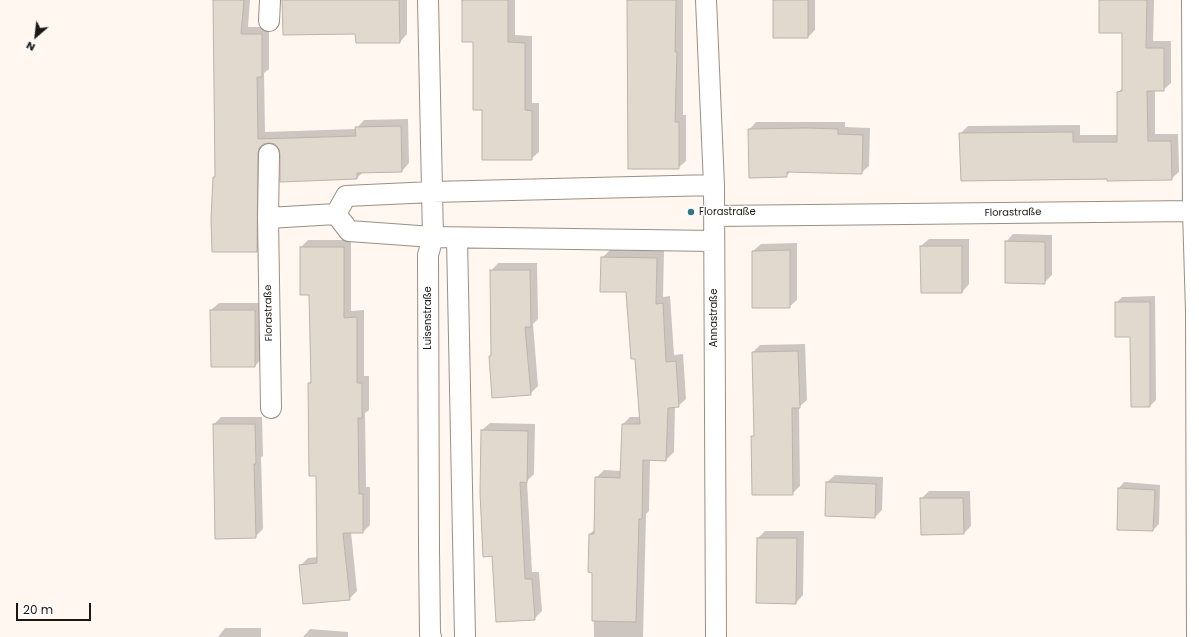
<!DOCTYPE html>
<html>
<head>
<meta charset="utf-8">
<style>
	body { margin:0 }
	#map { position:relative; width:1199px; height:637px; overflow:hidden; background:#fff7f0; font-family:Poppins,sans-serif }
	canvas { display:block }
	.north { position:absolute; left:16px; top:16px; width:40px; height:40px; -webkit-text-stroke:3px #fff; paint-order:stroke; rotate:208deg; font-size:11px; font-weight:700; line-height:16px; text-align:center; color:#1a1714 }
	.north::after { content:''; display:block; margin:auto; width:14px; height:18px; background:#1a1714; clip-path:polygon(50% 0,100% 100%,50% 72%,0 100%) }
	.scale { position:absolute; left:16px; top:603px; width:75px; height:18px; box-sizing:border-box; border:2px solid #1a1714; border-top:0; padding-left:5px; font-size:12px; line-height:14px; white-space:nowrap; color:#1a1714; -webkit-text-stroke:3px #fff; paint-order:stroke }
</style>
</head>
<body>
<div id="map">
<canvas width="1199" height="637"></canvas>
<div class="north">N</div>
<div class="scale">20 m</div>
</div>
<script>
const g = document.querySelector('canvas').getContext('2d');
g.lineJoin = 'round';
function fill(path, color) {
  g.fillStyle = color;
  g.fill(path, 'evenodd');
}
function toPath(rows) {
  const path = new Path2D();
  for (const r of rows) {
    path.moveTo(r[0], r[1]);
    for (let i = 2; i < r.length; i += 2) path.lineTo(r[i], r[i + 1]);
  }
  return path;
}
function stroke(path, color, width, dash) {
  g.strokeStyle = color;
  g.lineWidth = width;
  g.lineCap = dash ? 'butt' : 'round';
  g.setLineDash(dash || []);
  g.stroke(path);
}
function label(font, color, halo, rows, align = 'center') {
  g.font = font + ' Poppins,sans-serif';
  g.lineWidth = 3;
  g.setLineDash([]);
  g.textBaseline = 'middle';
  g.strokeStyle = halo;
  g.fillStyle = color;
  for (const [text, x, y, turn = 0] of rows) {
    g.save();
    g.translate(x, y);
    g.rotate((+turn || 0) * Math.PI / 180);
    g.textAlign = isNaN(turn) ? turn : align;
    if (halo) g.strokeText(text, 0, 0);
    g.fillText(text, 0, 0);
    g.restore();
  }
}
fill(toPath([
	[214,0,250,0,248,27,269,27,269,69,264,73,265,132,356,129,364,120,408,119,409,163,402,171,363,172,357,178,280,148,276,144,265,143,264,243,257,251,214,178,216,176],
	[283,0,407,0,407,34,400,42],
	[463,0,515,0,515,35,532,36,532,103,539,103,539,152,531,159,483,109,474,41],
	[629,0,683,0,683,115,686,115,686,161,678,168],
	[774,0,815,0,815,30,808,37],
	[1100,0,1154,0,1153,41,1171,41,1171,83,1163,90,1155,90,1155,134,1178,134,1179,172,1171,179,962,180,960,134,968,126,1080,125,1080,135,1118,135,1118,92,1123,88,1122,32],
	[756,122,845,122,845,127,870,128,869,166,861,173,791,171,786,176,749,130],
	[1013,234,1052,235,1052,275,1044,283,1006,242],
	[929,239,969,239,969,284,962,292,921,246],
	[308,240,351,240,351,311,364,310,364,376,369,376,369,410,365,413,366,487,370,487,370,525,363,532,351,532,357,591,349,599,300,566,308,558,318,557,317,475,309,383,312,380,310,294,301,247],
	[797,243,797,300,789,307,753,251,761,244],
	[610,250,664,251,663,297,670,296,674,355,683,354,686,399,678,406,675,406,674,452,666,460,650,459,649,511,646,514,643,637,594,637,593,572,590,534,595,529,596,478,604,470,621,471,623,424,630,417,640,417,636,358,627,291,602,258],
	[498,263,537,263,538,319,533,324,538,386,530,394,490,356,492,354,491,271],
	[1155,296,1156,400,1150,406,1131,336,1116,303,1122,297],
	[219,303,262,303,262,358,255,366,211,310],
	[805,344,807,400,799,407,800,486,792,494,752,437,755,434,753,352,760,345],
	[221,417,262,417,263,456,261,457,263,529,255,537,214,424],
	[490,423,535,424,534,474,527,481,532,572,539,572,542,611,534,619,492,555,481,493,482,430],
	[835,475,883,477,882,510,875,517,827,482],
	[1124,482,1160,485,1159,524,1153,530,1119,488],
	[929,491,970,491,971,526,964,533,921,499],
	[765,531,804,531,803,595,796,603,758,538],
	[225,628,261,628,261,637,218,637],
	[310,629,348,632,348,637,303,637]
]), '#0003');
const building = toPath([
	[213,0,244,0,241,34,262,34,262,77,257,77,258,139,356,136,355,127,401,126,402,172,357,173,357,179,280,182,280,154,279,149,275,144,270,143,263,144,259,148,258,154,257,252,212,252,211,219,213,177,215,177,213,0],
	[282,0,399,0,400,43,356,43,355,34,283,35,282,0],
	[462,0,508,0,508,42,525,43,525,110,532,111,532,160,482,160,482,110,473,110,473,42,462,42,462,0],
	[627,0,676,0,675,52,677,52,675,122,679,122,679,169,628,169,627,0],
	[773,0,808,0,808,38,773,38,773,0],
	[1099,0,1147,0,1146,48,1164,48,1164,91,1147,91,1148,141,1171,141,1172,180,1107,181,1107,179,961,181,959,133,1073,132,1073,142,1117,142,1117,92,1122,91,1122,33,1099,33,1099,0],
	[807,128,838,129,838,134,863,135,862,174,787,172,787,177,749,178,748,129,807,128],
	[1005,241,1045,242,1045,284,1005,283,1005,241],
	[920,246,962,246,962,293,921,293,920,246],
	[300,247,344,247,344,318,357,317,357,383,362,383,362,418,358,418,359,494,363,494,363,533,343,533,350,600,303,604,299,565,317,563,316,476,309,476,308,383,311,383,309,295,300,295,300,247],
	[790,250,790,308,752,308,752,251,790,250],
	[601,257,657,258,656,304,663,303,666,362,676,361,679,407,668,408,666,461,643,460,642,519,639,519,636,622,592,621,592,573,588,572,589,534,594,534,595,477,620,478,622,424,640,424,635,359,631,359,626,292,600,292,601,257],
	[490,270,530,270,531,327,525,327,531,395,492,398,489,356,491,356,490,270],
	[1115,302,1150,302,1150,407,1131,407,1130,337,1115,337,1115,302],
	[210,310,255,310,255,367,211,367,210,310],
	[798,351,800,408,792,408,793,495,752,495,751,436,754,436,752,352,798,351],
	[213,424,255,424,256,464,254,464,256,538,215,539,213,424],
	[481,430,528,431,527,483,520,482,525,579,532,579,535,620,496,622,492,556,483,557,480,493,481,430],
	[826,482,876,484,875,518,825,516,826,482],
	[1118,488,1155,490,1153,531,1117,530,1118,488],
	[920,498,963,498,964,534,921,535,920,498],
	[757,538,797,538,796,604,756,603,757,538]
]);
fill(building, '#e1d8ce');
stroke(building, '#bcb4aa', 1);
const street = toPath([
	[428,0,433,237,428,255,429,550,430,634,431,637],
	[706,0,714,185,716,637],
	[1192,0,1193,211,1196,312,1197,637],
	[269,21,270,0],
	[269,154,268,218,271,408],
	[714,185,432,192,346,196,336,214,349,231,433,237,714,241],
	[714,216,1193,211],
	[268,218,336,214],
	[457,238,465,637]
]);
stroke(street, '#989087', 22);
stroke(street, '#fff', 20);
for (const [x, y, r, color] of [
	[691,212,4,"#317684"]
]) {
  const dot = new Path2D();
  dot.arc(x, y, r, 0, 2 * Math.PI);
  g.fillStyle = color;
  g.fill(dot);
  stroke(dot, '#fff', 1.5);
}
label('10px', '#1a1714', '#fff', [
	["Florastraße",699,212]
], 'left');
label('10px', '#1a1714', '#fff', [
	["Florastraße",1013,213,-1],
	["Florastraße",269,313,-91],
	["Luisenstraße",428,318,-90],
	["Annastraße",714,318,-90]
]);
</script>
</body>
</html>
